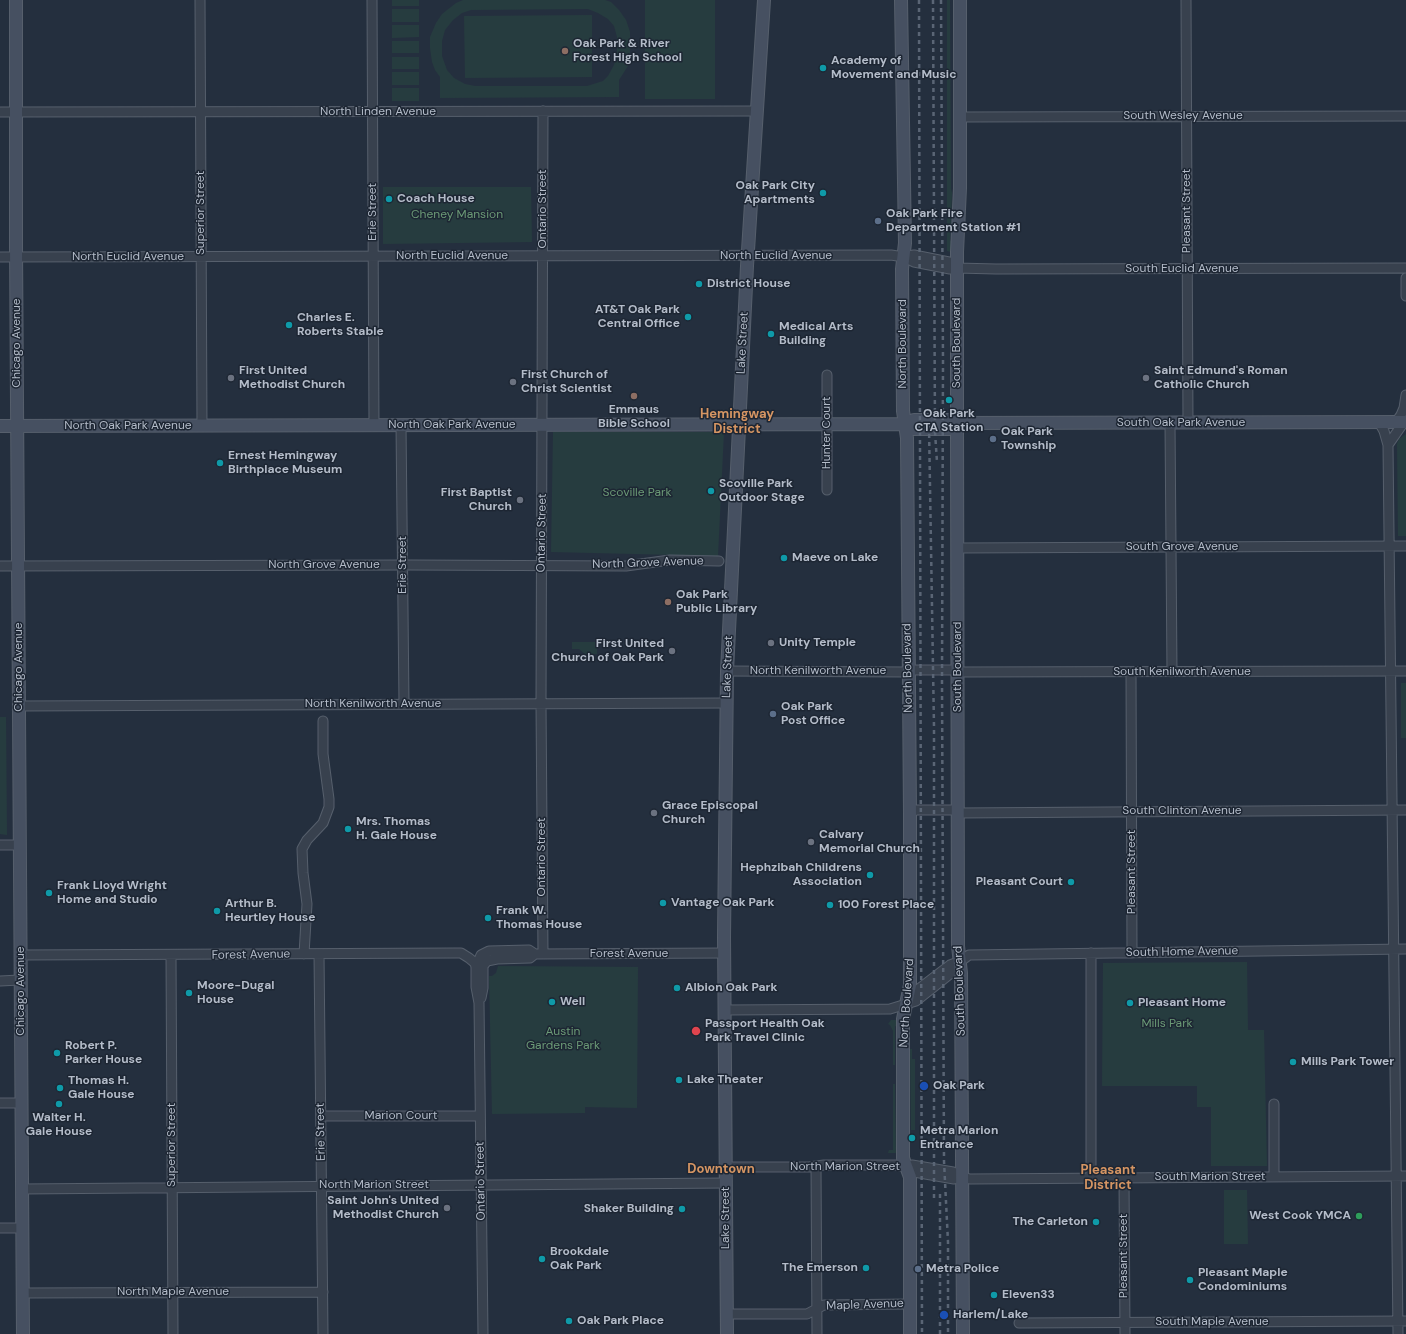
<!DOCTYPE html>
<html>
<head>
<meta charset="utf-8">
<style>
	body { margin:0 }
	canvas { display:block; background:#242f3e }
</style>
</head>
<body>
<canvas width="1406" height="1334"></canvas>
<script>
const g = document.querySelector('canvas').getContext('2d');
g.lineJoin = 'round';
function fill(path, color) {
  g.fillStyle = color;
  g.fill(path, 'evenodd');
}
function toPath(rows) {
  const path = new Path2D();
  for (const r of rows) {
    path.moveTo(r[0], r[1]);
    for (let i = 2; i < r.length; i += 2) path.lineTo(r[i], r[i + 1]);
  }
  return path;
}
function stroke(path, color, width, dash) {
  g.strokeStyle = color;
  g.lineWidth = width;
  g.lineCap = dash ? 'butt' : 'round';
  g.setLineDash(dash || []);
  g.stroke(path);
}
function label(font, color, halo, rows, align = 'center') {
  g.font = font + ' "DM Sans",sans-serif';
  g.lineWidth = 3;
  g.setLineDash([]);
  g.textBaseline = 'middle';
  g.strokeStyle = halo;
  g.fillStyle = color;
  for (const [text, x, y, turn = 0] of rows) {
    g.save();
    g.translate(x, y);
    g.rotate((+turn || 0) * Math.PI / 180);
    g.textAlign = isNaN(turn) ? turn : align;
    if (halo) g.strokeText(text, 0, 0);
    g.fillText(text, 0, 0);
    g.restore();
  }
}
fill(toPath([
	[392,0,419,0,419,6,392,6],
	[463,0,605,0,611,2,619,10,626,20,630,32,630,57,628,66,619,80,619,97,440,98,440,77,435,70,432,62,430,48,430,37,436,23,442,14,456,3],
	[588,9,598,13,608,19,614,26,617,37,617,52,614,65,608,76,603,81,587,86,475,86,465,84,454,78,447,70,442,56,442,41,445,30,453,20,462,13,471,10],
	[645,0,715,0,715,99,645,99],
	[947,0,950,0,951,189,952,193,950,240,952,242,951,252,947,251],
	[392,9,419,9,419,22,392,22],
	[592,15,592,77,465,78,464,16],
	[392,25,419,25,419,37,392,38],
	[392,41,419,41,419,53,392,53],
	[392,57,419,57,419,69,392,69],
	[392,72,419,72,419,85,392,85],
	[392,88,419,88,419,101,392,101],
	[383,187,531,187,532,242,383,244],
	[553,432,724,432,718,556,551,552],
	[1406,434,1406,536,1398,536,1397,444,1399,439],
	[572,642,597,642,597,654,585,654,579,649,572,649],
	[1401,683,1406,683,1406,738,1401,738],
	[0,717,6,717,7,835,0,834],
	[1247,962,1248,1030,1264,1030,1267,1166,1211,1166,1211,1107,1197,1107,1197,1086,1102,1086,1103,963],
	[498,966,638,967,637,1108,585,1107,585,1113,492,1114,489,976,492,976,496,973],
	[891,1020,898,1020,900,1029,895,1026,895,1065,893,1065,893,1031,890,1025,888,1024],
	[910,1049,912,1049,912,1059,915,1059,915,1130,911,1130],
	[893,1084,895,1084,896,1153,888,1153,889,1150,893,1150],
	[1224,1190,1247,1190,1248,1244,1224,1244]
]), '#263c3f');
const street = toPath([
	[200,0,202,425],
	[372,0,374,425],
	[1186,0,1188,422],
	[0,112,757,111],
	[960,117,1406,116],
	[0,257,891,255,904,257,914,262,950,269,957,268,996,269,1406,268],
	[904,257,914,255,949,262,957,268],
	[1406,278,1406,296],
	[1379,422,1384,431,1388,445,1398,1334],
	[1396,422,1401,415,1404,408,1406,395],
	[1170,423,1172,672],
	[401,425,404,704],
	[1388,445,1404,422],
	[827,490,827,375],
	[958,548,1406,546],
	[0,566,410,565,626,566,670,560,719,561],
	[727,671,908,672,914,670,953,670,958,672,1406,671],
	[1131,672,1132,953],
	[19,706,726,703],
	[910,813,916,810,953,810,958,813,1406,810],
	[0,845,20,845],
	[1091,953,1091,1178],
	[304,954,307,904,303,873,302,849,307,840,323,823,329,807,329,799,323,754,323,721],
	[319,954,323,1334],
	[543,954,541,704,543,111],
	[20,955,456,953,461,953,469,958,475,963,476,967,476,987,479,1003,483,1334],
	[171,955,173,1334],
	[476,967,481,955,489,951,529,950,535,954,724,953],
	[0,981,20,980],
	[481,998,483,988,483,966,487,961,497,959,530,958,535,954],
	[908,1001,916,991,950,965,961,961,969,955,1406,949],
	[725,1010,890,1009,916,1001,950,974,960,961],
	[0,1103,21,1103],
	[321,1116,480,1116],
	[816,1166,817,1334],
	[725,1167,809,1167,824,1165,896,1165,906,1167,912,1165,953,1172,962,1177],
	[906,1167,914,1172,954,1179,962,1177,970,1179,1406,1176],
	[1124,1177,1125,1334],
	[1274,1177,1274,1104],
	[22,1189,726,1183],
	[0,1228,22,1228],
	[23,1293,323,1292],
	[727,1314,807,1314,824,1305,910,1304],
	[1019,1323,1406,1321]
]);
const secondary = toPath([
	[16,0,16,247,23,1334],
	[901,0,905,243,902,269,903,411,907,438,910,813,910,985,903,1019,903,1158,910,1177,910,1334],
	[960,0,960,188,957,252,957,423,958,946,961,973,963,1334],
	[905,424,914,429,949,429,957,423],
	[0,426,905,424,914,420,949,420,957,423,1406,422],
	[727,1334,724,937,727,671,747,266,764,0]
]);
stroke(street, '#565f6c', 11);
stroke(secondary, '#565f6c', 14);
stroke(street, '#38414e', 9);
stroke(secondary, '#465061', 12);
stroke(toPath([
	[919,0,922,1334],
	[933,0,935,432,937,462],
	[941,0,943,361,942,682,944,1161,948,1242,948,1334],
	[929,426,934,727,934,1202],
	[940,1194,940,1334]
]), '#5a6575', 2.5, [4, 4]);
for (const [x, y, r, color] of [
	[565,51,4,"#8d6e63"],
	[823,68,4,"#0f9aa8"],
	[823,193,4,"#0f9aa8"],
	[389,199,4,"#0f9aa8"],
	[878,221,4,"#5c6f8a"],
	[699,284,4,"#0f9aa8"],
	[688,317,4,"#0f9aa8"],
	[289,325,4,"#0f9aa8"],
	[771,334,4,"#0f9aa8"],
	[231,378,4,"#6b7280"],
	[1146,378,4,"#6b7280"],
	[513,382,4,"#6b7280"],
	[634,396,4,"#8d6e63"],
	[949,400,4,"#0f9aa8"],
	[993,439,4,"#5c6f8a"],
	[220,463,4,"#0f9aa8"],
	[711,491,4,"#0f9aa8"],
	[520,500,4,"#6b7280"],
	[784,558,4,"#0f9aa8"],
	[668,602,4,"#8d6e63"],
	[771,643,4,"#6b7280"],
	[672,651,4,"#6b7280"],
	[773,714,4,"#5c6f8a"],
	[654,813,4,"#6b7280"],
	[348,829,4,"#0f9aa8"],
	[811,842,4,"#6b7280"],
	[870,875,4,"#0f9aa8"],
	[1071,882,4,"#0f9aa8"],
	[49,893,4,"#0f9aa8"],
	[663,903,4,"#0f9aa8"],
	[830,905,4,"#0f9aa8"],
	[217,911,4,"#0f9aa8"],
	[488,918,4,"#0f9aa8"],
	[677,988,4,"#0f9aa8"],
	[189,993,4,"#0f9aa8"],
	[552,1002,4,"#0f9aa8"],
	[1130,1003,4,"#0f9aa8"],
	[696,1031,5,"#e0444e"],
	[57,1053,4,"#0f9aa8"],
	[1293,1062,4,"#0f9aa8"],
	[679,1080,4,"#0f9aa8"],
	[924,1086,5,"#1a4fb4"],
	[60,1088,4,"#0f9aa8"],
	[59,1104,4,"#0f9aa8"],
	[912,1138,4,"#0f9aa8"],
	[447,1208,4,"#6b7280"],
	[682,1209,4,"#0f9aa8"],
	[1359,1216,4,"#2e9e5b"],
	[1096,1222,4,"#0f9aa8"],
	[542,1259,4,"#0f9aa8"],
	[866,1268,4,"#0f9aa8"],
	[918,1269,4,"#5c6f8a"],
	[1190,1280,4,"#0f9aa8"],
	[994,1295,4,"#0f9aa8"],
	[944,1315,5,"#1a4fb4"],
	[569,1321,4,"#0f9aa8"]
]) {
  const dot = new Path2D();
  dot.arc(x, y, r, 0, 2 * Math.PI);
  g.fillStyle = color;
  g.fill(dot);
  stroke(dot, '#1d2633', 1.5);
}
label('bold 12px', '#b4bcc9', '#1d2633', [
	["Oak Park & River",573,44],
	["Forest High School",573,58],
	["Academy of",831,61],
	["Movement and Music",831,75],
	["Oak Park City",815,186,"right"],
	["Apartments",815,200,"right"],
	["Coach House",397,199],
	["Oak Park Fire",886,214],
	["Department Station #1",886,228],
	["District House",707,284],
	["AT&T Oak Park",680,310,"right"],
	["Central Office",680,324,"right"],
	["Charles E.",297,318],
	["Roberts Stable",297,332],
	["Medical Arts",779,327],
	["Building",779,341],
	["First United",239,371],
	["Methodist Church",239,385],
	["Saint Edmund's Roman",1154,371],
	["Catholic Church",1154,385],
	["First Church of",521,375],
	["Christ Scientist",521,389],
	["Emmaus",634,410,"center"],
	["Bible School",634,424,"center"],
	["Oak Park",949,414,"center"],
	["CTA Station",949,428,"center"],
	["Oak Park",1001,432],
	["Township",1001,446],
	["Ernest Hemingway",228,456],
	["Birthplace Museum",228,470],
	["Scoville Park",719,484],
	["Outdoor Stage",719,498],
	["First Baptist",512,493,"right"],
	["Church",512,507,"right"],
	["Maeve on Lake",792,558],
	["Oak Park",676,595],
	["Public Library",676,609],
	["Unity Temple",779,643],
	["First United",664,644,"right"],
	["Church of Oak Park",664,658,"right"],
	["Oak Park",781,707],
	["Post Office",781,721],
	["Grace Episcopal",662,806],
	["Church",662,820],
	["Mrs. Thomas",356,822],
	["H. Gale House",356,836],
	["Calvary",819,835],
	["Memorial Church",819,849],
	["Hephzibah Childrens",862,868,"right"],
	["Association",862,882,"right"],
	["Pleasant Court",1063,882,"right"],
	["Frank Lloyd Wright",57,886],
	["Home and Studio",57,900],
	["Vantage Oak Park",671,903],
	["Arthur B.",225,904],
	["Heurtley House",225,918],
	["100 Forest Place",838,905],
	["Frank W.",496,911],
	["Thomas House",496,925],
	["Moore-Dugal",197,986],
	["House",197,1000],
	["Albion Oak Park",685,988],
	["Well",560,1002],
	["Pleasant Home",1138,1003],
	["Passport Health Oak",705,1024],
	["Park Travel Clinic",705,1038],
	["Robert P.",65,1046],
	["Parker House",65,1060],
	["Mills Park Tower",1301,1062],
	["Lake Theater",687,1080],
	["Thomas H.",68,1081],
	["Gale House",68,1095],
	["Oak Park",933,1086],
	["Walter H.",59,1118,"center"],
	["Gale House",59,1132,"center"],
	["Metra Marion",920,1131],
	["Entrance",920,1145],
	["Saint John's United",439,1201,"right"],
	["Methodist Church",439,1215,"right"],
	["Shaker Building",674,1209,"right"],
	["West Cook YMCA",1351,1216,"right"],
	["The Carleton",1088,1222,"right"],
	["Brookdale",550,1252],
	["Oak Park",550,1266],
	["The Emerson",858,1268,"right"],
	["Metra Police",926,1269],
	["Pleasant Maple",1198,1273],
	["Condominiums",1198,1287],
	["Eleven33",1002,1295],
	["Harlem/Lake",953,1315],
	["Oak Park Place",577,1321]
], 'left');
label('12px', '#b4bcc9', '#1d2633', [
	["North Linden Avenue",378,112],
	["South Wesley Avenue",1183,116],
	["Ontario Street",543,209,-90],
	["Pleasant Street",1187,211,-90],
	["Erie Street",373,212,-90],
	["Superior Street",201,213,-90],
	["North Euclid Avenue",452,256],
	["North Euclid Avenue",776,256],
	["North Euclid Avenue",128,257],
	["South Euclid Avenue",1182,269],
	["Chicago Avenue",17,343,-90],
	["Lake Street",743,343,-87],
	["South Boulevard",957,343,-90],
	["North Boulevard",903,344,-90],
	["South Oak Park Avenue",1181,423],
	["North Oak Park Avenue",452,425],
	["North Oak Park Avenue",128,426],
	["Hunter Court",827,433,-90],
	["Ontario Street",542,533,-89],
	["South Grove Avenue",1182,547],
	["North Grove Avenue",648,563,-2],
	["North Grove Avenue",324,565],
	["Erie Street",403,565,-90],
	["Chicago Avenue",19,667,-90],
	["Lake Street",728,667,-88],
	["South Boulevard",958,667,-90],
	["North Boulevard",908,668,-91],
	["North Kenilworth Avenue",818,671],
	["South Kenilworth Avenue",1182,672],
	["North Kenilworth Avenue",373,704],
	["South Clinton Avenue",1182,811],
	["Ontario Street",542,857,-90],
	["Pleasant Street",1132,872,-90],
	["South Home Avenue",1182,952,-1],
	["Forest Avenue",629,954],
	["Forest Avenue",251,955,-1],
	["Chicago Avenue",21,991,-90],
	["South Boulevard",960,991,-92],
	["North Boulevard",907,1003,-86],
	["Marion Court",401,1116],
	["Erie Street",321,1132,-91],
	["Superior Street",172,1145,-90],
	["North Marion Street",845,1167],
	["South Marion Street",1210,1177],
	["Ontario Street",481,1181,-91],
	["North Marion Street",374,1185],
	["Lake Street",726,1218,-90],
	["Pleasant Street",1124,1256,-90],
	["North Maple Avenue",173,1292],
	["Maple Avenue",865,1305,-2],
	["South Maple Avenue",1212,1322]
]);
label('12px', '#6b9a76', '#1d2633', [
	["Cheney Mansion",457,215],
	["Scoville Park",637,493],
	["Mills Park",1167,1024],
	["Austin",563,1032],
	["Gardens Park",563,1046]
]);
label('bold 13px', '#d59563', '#1d2633', [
	["Hemingway",737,415],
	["District",737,430],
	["Downtown",721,1170],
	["Pleasant",1108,1171],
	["District",1108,1186]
]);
</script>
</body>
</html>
